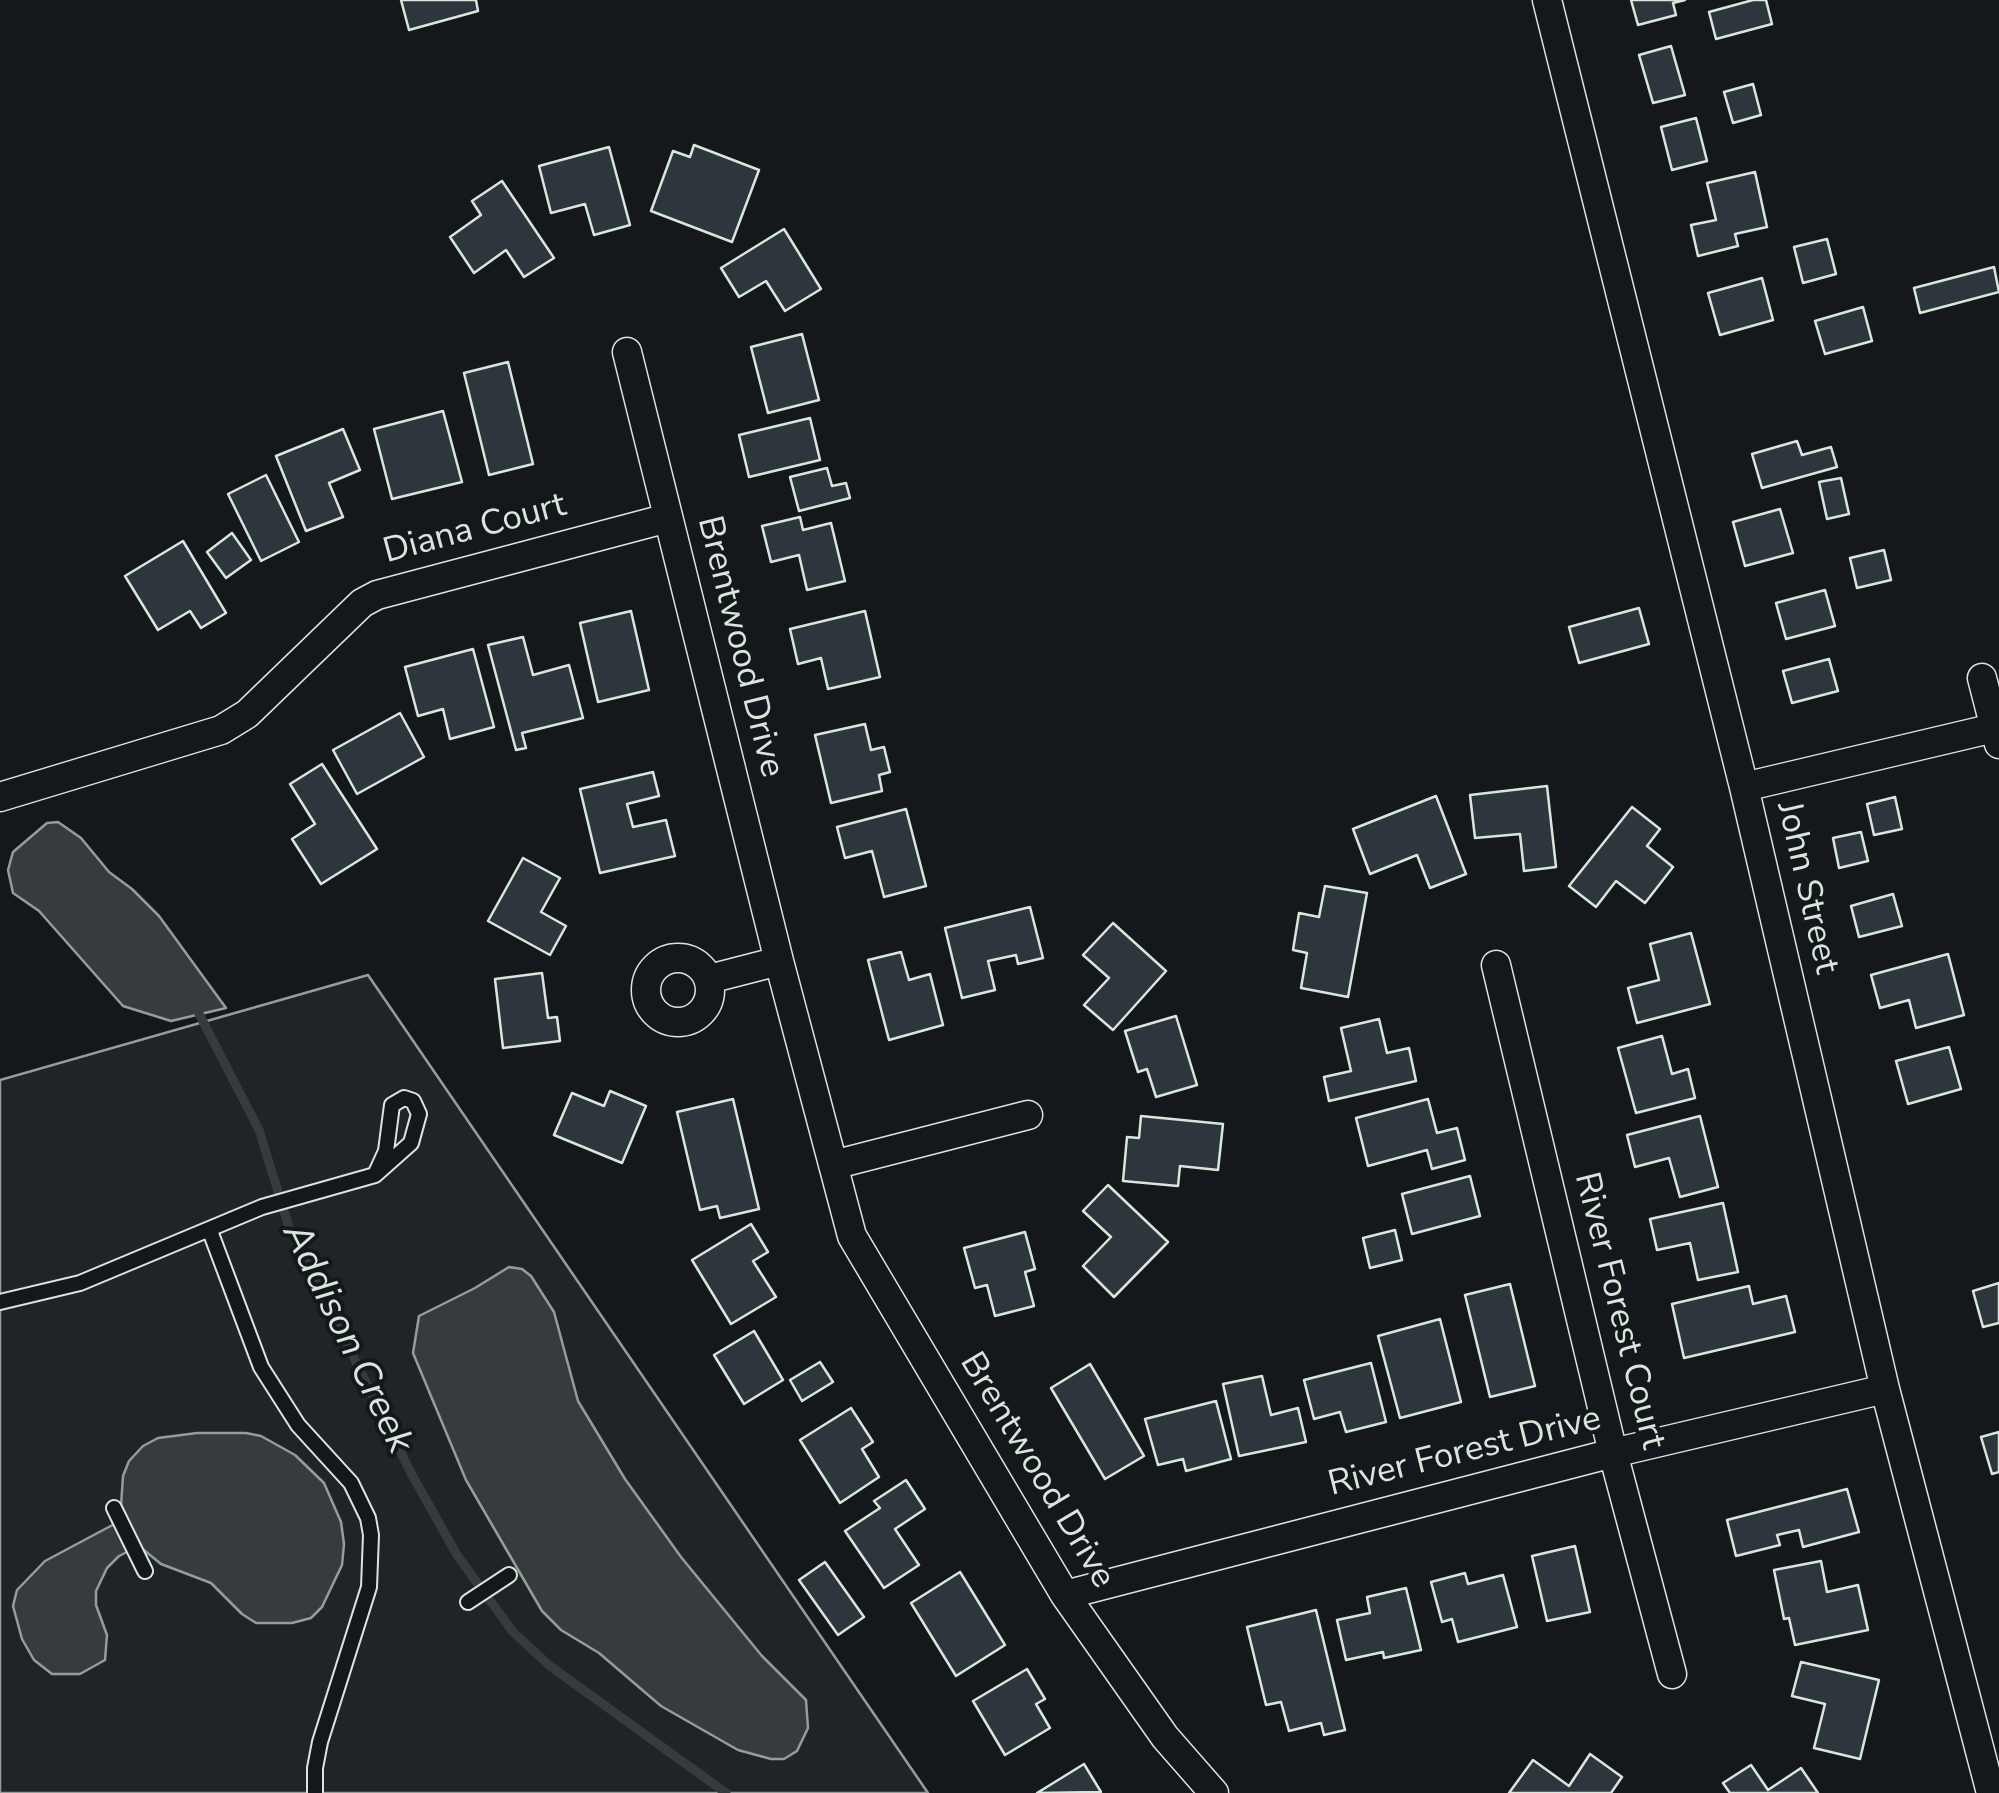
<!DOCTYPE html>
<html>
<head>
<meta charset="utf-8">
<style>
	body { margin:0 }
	canvas { display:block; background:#14181c }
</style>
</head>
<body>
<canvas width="1999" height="1793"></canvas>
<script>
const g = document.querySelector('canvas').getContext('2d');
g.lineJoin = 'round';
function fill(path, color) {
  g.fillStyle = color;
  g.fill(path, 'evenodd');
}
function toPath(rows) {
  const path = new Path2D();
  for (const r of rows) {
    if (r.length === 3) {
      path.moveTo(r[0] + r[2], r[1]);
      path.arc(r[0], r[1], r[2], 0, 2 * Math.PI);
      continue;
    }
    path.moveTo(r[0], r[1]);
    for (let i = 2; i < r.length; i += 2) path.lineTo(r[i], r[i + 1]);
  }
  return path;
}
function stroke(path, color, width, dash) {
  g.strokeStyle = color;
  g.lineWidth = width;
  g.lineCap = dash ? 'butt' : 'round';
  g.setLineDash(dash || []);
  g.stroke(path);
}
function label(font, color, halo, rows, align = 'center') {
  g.font = font + ' "Nunito Sans",sans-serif';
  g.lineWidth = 8;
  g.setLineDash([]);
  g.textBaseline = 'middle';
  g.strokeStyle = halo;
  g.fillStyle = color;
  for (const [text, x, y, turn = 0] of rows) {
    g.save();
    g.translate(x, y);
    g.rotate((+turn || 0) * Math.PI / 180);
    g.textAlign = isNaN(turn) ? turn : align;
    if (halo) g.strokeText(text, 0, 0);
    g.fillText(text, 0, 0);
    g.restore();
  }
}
const green = toPath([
	[368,975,928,1793,0,1793,0,1080,368,975]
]);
fill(green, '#202428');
stroke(green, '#939e99', 2.5);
const water = toPath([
	[58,822,81,838,109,872,132,889,159,916,226,1008,171,1021,123,1006,39,911,13,893,8,870,13,852,47,823,58,822],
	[509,1267,522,1269,531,1276,554,1312,578,1401,625,1479,681,1557,762,1656,806,1700,808,1728,797,1751,784,1759,771,1759,738,1750,661,1706,599,1653,561,1630,542,1611,466,1480,413,1353,419,1316,475,1288,509,1267],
	[197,1433,246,1433,261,1436,295,1455,324,1483,341,1522,344,1544,342,1565,322,1607,311,1618,292,1623,256,1623,242,1614,211,1583,161,1564,139,1546,119,1556,107,1568,96,1591,96,1605,107,1635,105,1660,80,1674,52,1674,34,1660,22,1639,13,1606,17,1590,45,1561,120,1521,123,1476,129,1461,143,1446,158,1438,197,1433]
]);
fill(water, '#363b3e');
stroke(water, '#939e99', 2.5);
stroke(toPath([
	[195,1006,259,1130,289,1227,412,1475,457,1555,513,1632,550,1666,726,1793]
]), '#363b3e', 9);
const building = toPath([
	[401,0,476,0,478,11,409,30,401,0],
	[1631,0,1685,0,1673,3,1676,15,1638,25,1631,0],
	[1753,0,1766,0,1772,24,1716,39,1709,12,1753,0],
	[1671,46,1685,95,1653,103,1639,55,1671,46],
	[1753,84,1761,115,1733,123,1724,92,1753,84],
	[1696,118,1707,161,1672,170,1661,127,1696,118],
	[694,145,759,170,732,242,651,211,673,151,690,157,694,145],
	[609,147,630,225,594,235,585,204,551,213,539,166,609,147],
	[1755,172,1767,227,1735,234,1738,246,1698,256,1691,225,1716,220,1707,183,1755,172],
	[502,181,554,258,524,277,506,250,474,273,450,237,481,215,472,201,502,181],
	[784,229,821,289,785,311,766,281,739,297,721,268,784,229],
	[1827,239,1836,274,1803,283,1794,247,1827,239],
	[1994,267,1999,292,1920,313,1914,288,1994,267],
	[1762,278,1773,320,1720,335,1708,293,1762,278],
	[1863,307,1872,341,1825,354,1815,321,1863,307],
	[802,334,819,400,768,413,751,347,802,334],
	[508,362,533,464,489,475,464,373,508,362],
	[443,411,462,482,392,499,374,429,443,411],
	[810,418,820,460,749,477,739,435,810,418],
	[343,429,360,470,329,483,343,517,306,531,276,456,343,429],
	[1797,441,1802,455,1831,447,1837,467,1762,488,1752,454,1797,441],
	[827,468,832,486,846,483,850,498,799,511,790,477,827,468],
	[266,475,299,542,261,561,228,494,266,475],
	[1841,478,1849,514,1827,519,1819,482,1841,478],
	[1780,509,1793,553,1745,566,1733,522,1780,509],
	[800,517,803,530,831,523,845,581,807,590,799,555,771,562,762,526,800,517],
	[232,533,251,560,226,578,207,552,232,533],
	[183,541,226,613,201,628,190,611,158,630,125,576,183,541],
	[1884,550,1891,580,1857,588,1850,558,1884,550],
	[1825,590,1835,626,1786,639,1776,603,1825,590],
	[1639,608,1649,644,1579,663,1569,627,1639,608],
	[631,611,649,690,598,702,580,623,631,611],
	[865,611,880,677,828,689,821,658,798,664,790,629,865,611],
	[523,637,533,675,569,665,583,718,522,733,526,748,516,750,488,645,523,637],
	[473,649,494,727,450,739,443,709,418,716,405,667,473,649],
	[1829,659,1838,691,1792,703,1783,671,1829,659],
	[400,713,424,757,357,794,333,750,400,713],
	[865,724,871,750,884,747,890,772,879,775,882,791,831,803,815,735,865,724],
	[322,764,377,849,321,884,292,839,315,824,290,784,322,764],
	[653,772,659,796,627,804,633,827,666,820,675,856,600,873,580,789,653,772],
	[1547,786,1556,867,1524,871,1520,834,1475,838,1470,795,1547,786],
	[1436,796,1466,874,1430,888,1417,855,1370,874,1353,829,1436,796],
	[1895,797,1902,829,1874,835,1867,804,1895,797],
	[1632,807,1660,829,1647,846,1673,867,1645,903,1616,881,1596,907,1569,886,1632,807],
	[906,809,926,886,884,897,872,851,845,858,837,827,906,809],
	[1861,832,1868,861,1839,868,1833,838,1861,832],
	[523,858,560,878,541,912,566,926,550,955,488,921,523,858],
	[1325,886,1367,893,1348,997,1301,988,1307,953,1293,950,1299,913,1319,917,1325,886],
	[1893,894,1902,926,1859,937,1851,906,1893,894],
	[1030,907,1043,958,1018,964,1016,955,988,961,995,990,962,998,945,928,1030,907],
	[1113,923,1166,971,1113,1030,1084,1005,1109,978,1083,955,1113,923],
	[1691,933,1710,1004,1637,1023,1628,988,1659,980,1650,944,1691,933],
	[901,952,909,980,930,974,943,1025,889,1040,868,960,901,952],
	[1948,954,1964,1015,1916,1028,1909,1000,1880,1008,1871,975,1948,954],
	[542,973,548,1018,557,1017,560,1041,503,1048,495,979,542,973],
	[1176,1016,1197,1085,1156,1097,1147,1069,1138,1072,1125,1031,1176,1016],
	[1379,1019,1387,1053,1409,1048,1416,1081,1329,1101,1324,1077,1351,1071,1341,1028,1379,1019],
	[1662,1036,1672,1074,1688,1069,1695,1098,1636,1113,1618,1048,1662,1036],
	[1949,1047,1961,1089,1908,1104,1896,1061,1949,1047],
	[610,1091,646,1106,622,1163,554,1135,572,1093,604,1106,610,1091],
	[733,1099,759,1209,720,1218,717,1206,700,1210,677,1112,733,1099],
	[1428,1099,1437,1133,1457,1128,1465,1160,1432,1169,1427,1150,1368,1166,1356,1118,1428,1099],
	[1141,1116,1223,1124,1218,1170,1180,1166,1178,1186,1123,1181,1127,1137,1139,1138,1141,1116],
	[1700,1116,1718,1187,1680,1197,1669,1158,1635,1167,1627,1135,1700,1116],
	[1470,1176,1480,1216,1412,1234,1402,1194,1470,1176],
	[1108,1185,1168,1242,1114,1297,1083,1266,1111,1237,1083,1211,1108,1185],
	[1723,1203,1738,1272,1698,1280,1690,1243,1657,1250,1650,1219,1723,1203],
	[751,1224,768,1252,753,1261,776,1297,731,1324,692,1260,751,1224],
	[1395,1230,1402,1260,1370,1268,1363,1238,1395,1230],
	[1025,1232,1035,1269,1025,1272,1034,1306,995,1316,987,1285,975,1288,964,1248,1025,1232],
	[1999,1283,1999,1323,1983,1327,1973,1291,1999,1283],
	[1510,1284,1535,1386,1490,1397,1465,1295,1510,1284],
	[1749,1286,1753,1304,1786,1296,1795,1332,1684,1358,1672,1304,1749,1286],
	[1440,1319,1461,1402,1400,1418,1378,1336,1440,1319],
	[754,1331,783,1380,744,1404,714,1355,754,1331],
	[820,1362,833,1382,802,1401,790,1380,820,1362],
	[1371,1363,1386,1422,1346,1432,1340,1412,1314,1419,1304,1380,1371,1363],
	[1090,1364,1144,1456,1105,1479,1051,1388,1090,1364],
	[1262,1376,1271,1415,1298,1408,1306,1442,1239,1456,1223,1384,1262,1376],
	[1216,1401,1231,1459,1186,1471,1183,1459,1158,1465,1145,1419,1216,1401],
	[851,1408,873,1442,862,1449,879,1477,840,1503,800,1440,851,1408],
	[1999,1432,1999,1472,1992,1474,1981,1437,1999,1432],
	[906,1480,925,1509,895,1529,919,1565,884,1588,845,1531,880,1508,874,1501,906,1480],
	[1847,1489,1859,1532,1803,1547,1799,1530,1777,1535,1780,1545,1736,1556,1727,1520,1847,1489],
	[1575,1546,1590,1612,1547,1621,1532,1556,1575,1546],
	[1821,1561,1827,1592,1858,1585,1868,1630,1795,1645,1789,1618,1784,1619,1774,1570,1821,1561],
	[825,1562,864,1617,838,1635,799,1580,825,1562],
	[960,1572,1005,1645,956,1676,911,1603,960,1572],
	[1465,1573,1468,1584,1503,1575,1517,1627,1458,1642,1452,1619,1442,1622,1431,1582,1465,1573],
	[1406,1588,1421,1650,1384,1658,1383,1652,1346,1660,1337,1620,1370,1613,1367,1597,1406,1588],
	[1316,1610,1345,1730,1324,1735,1321,1723,1289,1731,1281,1702,1266,1705,1247,1627,1316,1610],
	[1801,1662,1879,1680,1860,1759,1814,1748,1825,1704,1792,1696,1801,1662],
	[1027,1669,1045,1699,1036,1704,1050,1728,1005,1755,973,1701,1027,1669],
	[1590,1754,1622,1777,1611,1793,1509,1793,1533,1760,1569,1786,1590,1754],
	[1084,1764,1101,1792,1037,1793,1084,1764],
	[1751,1765,1768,1790,1801,1768,1818,1793,1730,1793,1723,1783,1751,1765]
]);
fill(building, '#2c363c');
stroke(building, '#d8e6dc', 2.5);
const lane = toPath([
	[210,1231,261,1367,298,1425,351,1483,368,1518,371,1535,369,1587,320,1742,315,1768,315,1793],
	[0,1302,80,1283,262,1207,375,1175,411,1143,419,1114,413,1101,404,1098,392,1105,386,1151,375,1175],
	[114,1508,145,1571],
	[468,1602,509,1575]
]);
const street = toPath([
	[1547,0,1744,787,1885,1389,1991,1793],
	[627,352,779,961,852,1236,1065,1595,1165,1737,1214,1793],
	[1982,678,1999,744],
	[1744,787,1994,728],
	[0,797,221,730,247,714,362,603,377,595,668,518],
	[678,990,32],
	[1496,965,1613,1453,1672,1674],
	[709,979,779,961],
	[833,1165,1028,1115],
	[1065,1595,1613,1453,1885,1389]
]);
stroke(lane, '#d8e6dc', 18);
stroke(street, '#d8e6dc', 31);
stroke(lane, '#14181c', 14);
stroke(street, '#14181c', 28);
label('35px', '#d8e6dc', '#14181c', [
	["Diana Court",475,530,-15],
	["Brentwood Drive",739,647,76],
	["John Street",1806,888,77],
	["River Forest Court",1618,1311,76],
	["River Forest Drive",1465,1453,-14],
	["Brentwood Drive",1036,1471,59]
]);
label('italic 38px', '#d8e6dc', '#14181c', [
	["Addison Creek",346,1339,64]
]);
</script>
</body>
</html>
